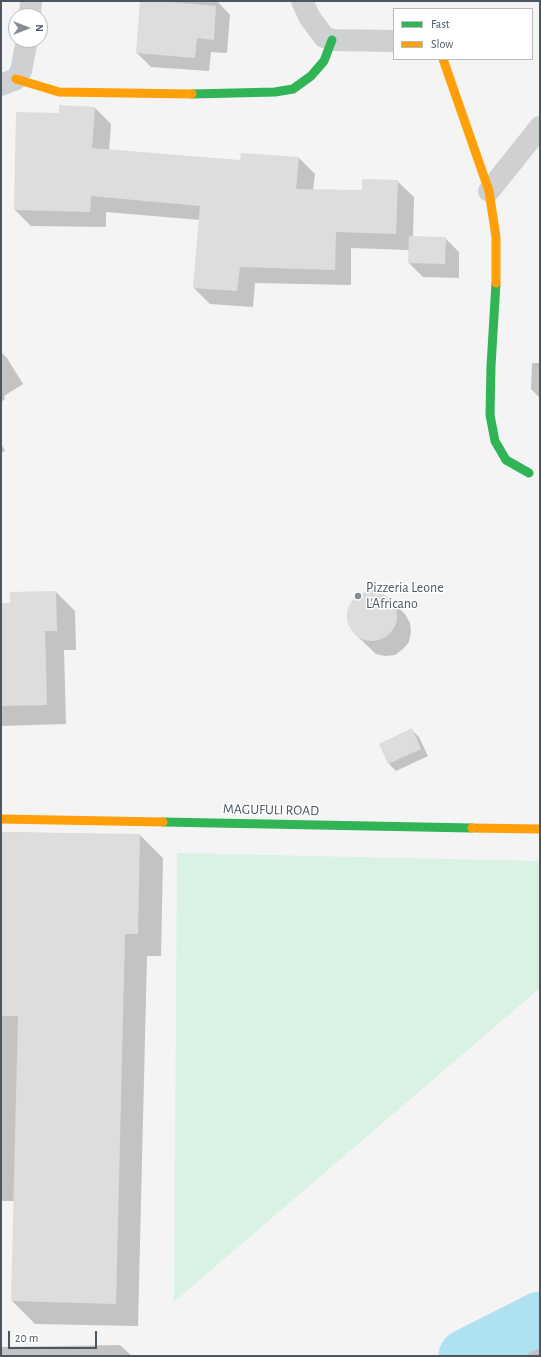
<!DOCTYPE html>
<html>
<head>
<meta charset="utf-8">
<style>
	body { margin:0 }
	#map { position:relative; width:541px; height:1357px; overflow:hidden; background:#f4f4f4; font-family:"Alegreya Sans",sans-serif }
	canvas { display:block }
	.frame { position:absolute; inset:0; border:2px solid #4a5661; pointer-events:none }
	.legend { position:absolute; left:393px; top:8px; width:140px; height:52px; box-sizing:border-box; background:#fff; border:1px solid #b7bbc0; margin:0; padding:5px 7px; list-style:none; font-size:12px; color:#4a5661 }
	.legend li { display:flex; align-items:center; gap:8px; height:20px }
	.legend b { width:20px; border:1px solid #b7bbc0 }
	.north { position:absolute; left:8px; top:8px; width:40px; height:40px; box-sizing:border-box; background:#fff; border:1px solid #b7bbc0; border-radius:50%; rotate:90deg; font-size:11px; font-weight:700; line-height:16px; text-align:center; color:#4a5661 }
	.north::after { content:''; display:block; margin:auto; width:14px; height:18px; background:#868d94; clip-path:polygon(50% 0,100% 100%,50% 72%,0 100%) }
	.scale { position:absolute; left:8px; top:1331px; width:89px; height:18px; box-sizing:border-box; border:2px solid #4a5661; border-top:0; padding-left:5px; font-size:12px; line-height:14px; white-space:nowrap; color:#4a5661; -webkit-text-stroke:3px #fff; paint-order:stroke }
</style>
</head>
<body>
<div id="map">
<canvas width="541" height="1357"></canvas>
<div class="frame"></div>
<ul class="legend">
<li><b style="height:5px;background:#30b455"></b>Fast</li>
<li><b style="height:5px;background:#ff9f0a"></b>Slow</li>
</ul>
<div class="north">N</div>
<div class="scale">20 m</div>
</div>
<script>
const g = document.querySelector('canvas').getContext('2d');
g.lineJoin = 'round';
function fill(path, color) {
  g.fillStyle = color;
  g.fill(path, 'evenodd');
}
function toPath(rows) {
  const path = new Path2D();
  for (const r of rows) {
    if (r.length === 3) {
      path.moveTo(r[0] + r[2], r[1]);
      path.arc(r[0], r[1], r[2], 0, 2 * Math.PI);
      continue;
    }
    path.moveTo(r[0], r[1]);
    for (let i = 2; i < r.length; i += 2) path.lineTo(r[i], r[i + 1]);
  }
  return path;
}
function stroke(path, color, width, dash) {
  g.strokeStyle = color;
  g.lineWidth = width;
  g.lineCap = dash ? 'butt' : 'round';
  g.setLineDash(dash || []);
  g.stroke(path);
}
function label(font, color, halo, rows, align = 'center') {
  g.font = font + ' "Alegreya Sans",sans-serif';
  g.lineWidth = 3;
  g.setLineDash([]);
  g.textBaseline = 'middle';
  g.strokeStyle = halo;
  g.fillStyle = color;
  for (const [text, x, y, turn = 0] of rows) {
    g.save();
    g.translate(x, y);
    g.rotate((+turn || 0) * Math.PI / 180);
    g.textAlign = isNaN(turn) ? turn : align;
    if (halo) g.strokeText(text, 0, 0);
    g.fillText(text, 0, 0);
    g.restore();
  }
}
fill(toPath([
	[177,853,540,861,540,988,174,1302]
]), '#d9f2e3');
fill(toPath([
	[141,1,217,1,230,15,227,53,211,52,209,71,151,67,137,53],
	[95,108,111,124,109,150,241,161,299,158,315,174,313,190,363,191,397,181,414,197,413,237,445,238,459,252,459,278,423,277,409,263,409,250,351,248,351,285,255,283,253,307,210,304,194,288,200,220,106,212,106,227,31,226,15,210,60,114],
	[1,352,7,358,23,384,4,396,5,399,1,402],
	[532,363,540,363,540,398,531,389],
	[1,443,5,451,1,453],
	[56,592,75,611,76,650,64,650,66,724,1,726,1,604,11,604],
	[373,592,383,594,390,600,405,614,410,623,411,632,409,642,403,649,395,655,385,656,376,654,354,633,349,625,347,615,350,605,355,598,364,593],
	[412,730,419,737,428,756,396,771,389,764,380,744],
	[1,832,140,835,163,858,161,956,147,956,138,1326,35,1324,12,1301,15,1201,1,1201],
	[540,1344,540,1356,524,1356,524,1345],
	[120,1345,132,1356,1,1356,1,1347]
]), '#0003');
stroke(toPath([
	[465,1356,540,1318]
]), '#aee2f0', 53);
fill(toPath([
	[140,1,158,1,216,6,214,40,197,38,195,58,136,53],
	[59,105,95,107,92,148,240,160,241,153,299,157,296,189,362,190,362,179,398,180,396,234,336,232,335,270,240,267,237,291,193,288,200,206,91,196,90,212,14,210,16,112,59,113],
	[409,236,446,237,445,264,408,263],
	[372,616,25],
	[56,591,57,631,45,631,47,705,1,706,1,603,10,603,10,592],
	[412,728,421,749,388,764,379,744],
	[1,832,140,834,138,934,125,934,116,1304,11,1301,18,1016,1,1016]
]), '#ddddde');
stroke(toPath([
	[302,1,310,18,324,37,332,40,394,41],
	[30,16,31,1],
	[1,85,16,79,21,71,27,40],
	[489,191,540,127]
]), '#ced0d2', 22);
stroke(toPath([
	[192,94,275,92,293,89,311,76,324,61,332,40],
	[496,283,491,366,490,415,495,441,506,460,529,473],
	[163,822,472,828]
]), '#30b455', 9);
stroke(toPath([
	[443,59,489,191,496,237,496,283],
	[16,79,59,92,192,94],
	[1,819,163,822],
	[472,828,540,829]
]), '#ff9f0a', 9);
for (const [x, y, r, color] of [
	[358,596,4,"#868d94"]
]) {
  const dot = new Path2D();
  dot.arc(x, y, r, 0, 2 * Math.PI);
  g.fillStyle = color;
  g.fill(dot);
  stroke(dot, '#fff', 1.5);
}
label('14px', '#4a5661', '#fff', [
	["Pizzeria Leone",366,588],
	["L'Africano",366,604]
], 'left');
label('14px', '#4a5661', '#fff', [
	["MAGUFULI ROAD",271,810,1]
]);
</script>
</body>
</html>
